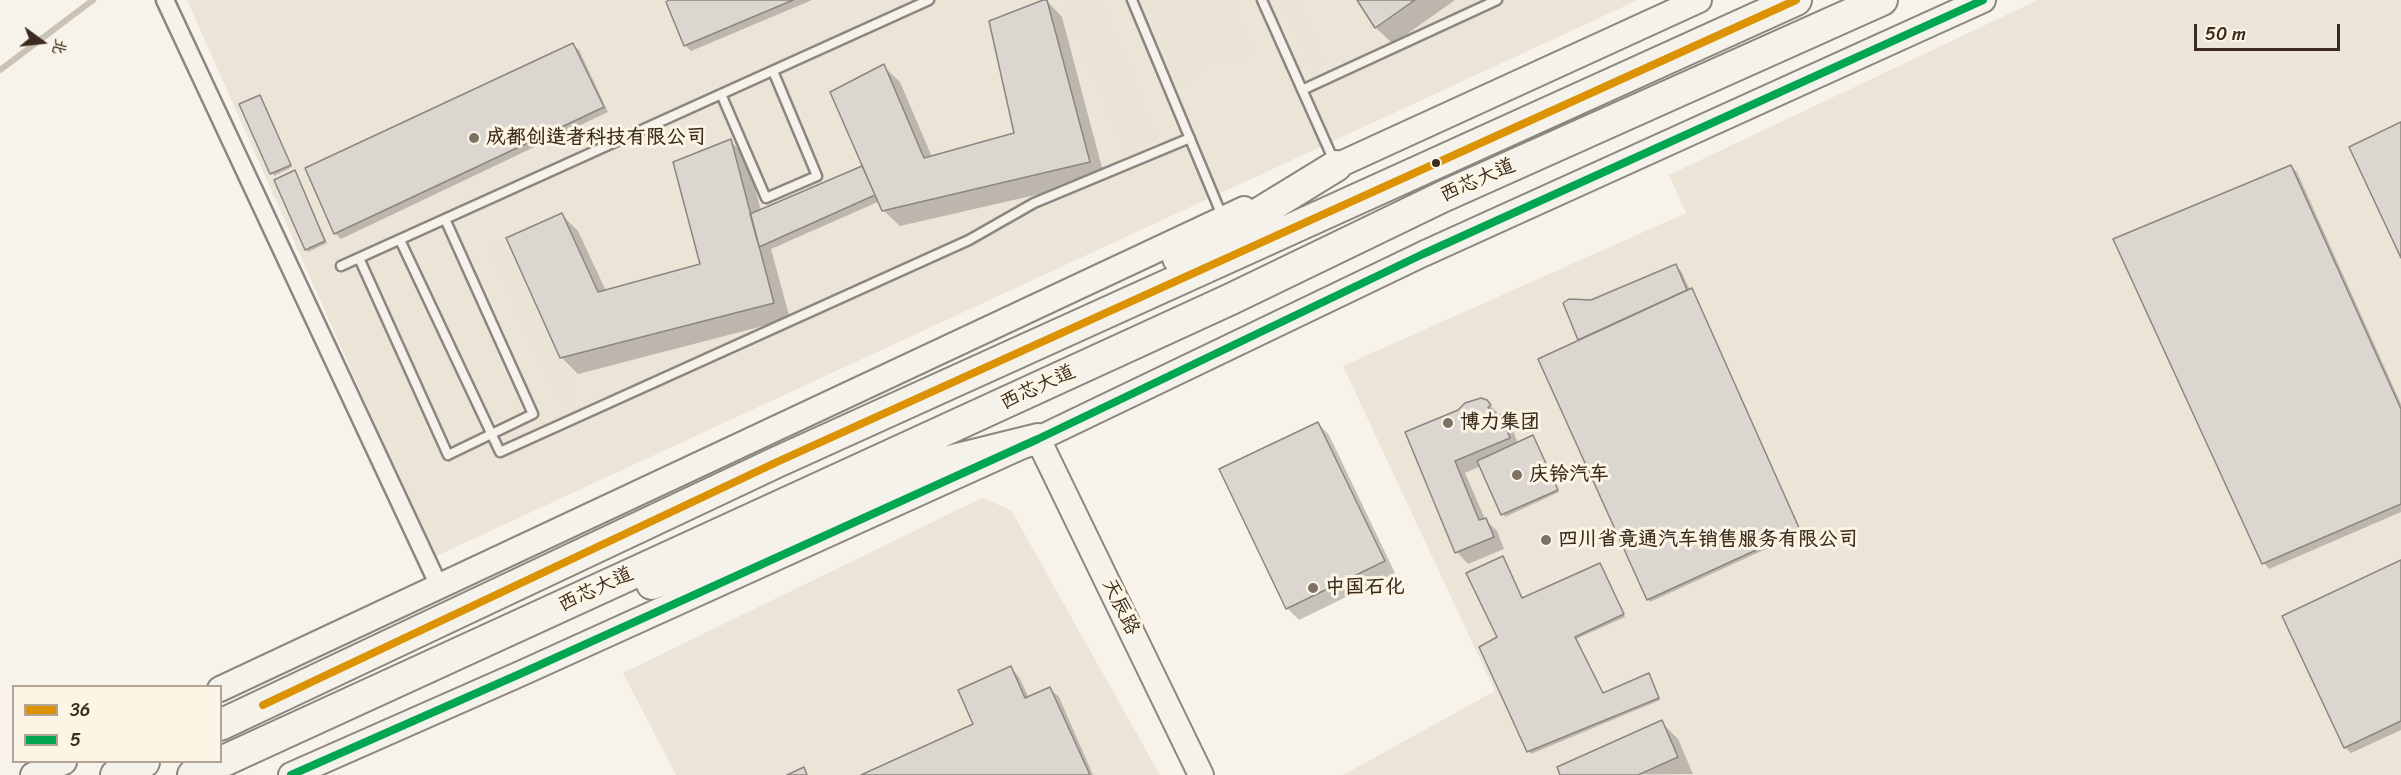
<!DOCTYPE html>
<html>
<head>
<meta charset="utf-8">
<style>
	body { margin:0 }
	#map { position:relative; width:2401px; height:775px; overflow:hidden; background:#f7f3ea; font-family:Sriracha,"LXGW WenKai TC",sans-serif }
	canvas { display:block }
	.legend { position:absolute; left:12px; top:685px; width:210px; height:78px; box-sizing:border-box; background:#fcf5e5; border:2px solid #afa495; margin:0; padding:8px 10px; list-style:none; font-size:18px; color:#3b2a1e }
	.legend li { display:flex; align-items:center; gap:12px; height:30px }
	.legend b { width:30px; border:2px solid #afa495 }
	.north { position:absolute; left:12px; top:12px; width:60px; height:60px; -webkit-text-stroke:4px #fcf5e5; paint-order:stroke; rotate:105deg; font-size:16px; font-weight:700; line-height:24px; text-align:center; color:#3b2a1e }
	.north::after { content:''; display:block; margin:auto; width:21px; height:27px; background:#3b2a1e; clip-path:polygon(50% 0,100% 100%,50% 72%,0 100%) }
	.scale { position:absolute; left:2194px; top:24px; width:146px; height:27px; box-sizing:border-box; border:3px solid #3b2a1e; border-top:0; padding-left:8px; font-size:18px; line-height:21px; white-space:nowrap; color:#3b2a1e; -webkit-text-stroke:4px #fcf5e5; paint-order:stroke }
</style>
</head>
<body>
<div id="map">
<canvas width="2401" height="775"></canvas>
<ul class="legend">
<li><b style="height:8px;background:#db9304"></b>36</li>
<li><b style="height:8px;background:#00a651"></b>5</li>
</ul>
<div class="north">北</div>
<div class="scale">50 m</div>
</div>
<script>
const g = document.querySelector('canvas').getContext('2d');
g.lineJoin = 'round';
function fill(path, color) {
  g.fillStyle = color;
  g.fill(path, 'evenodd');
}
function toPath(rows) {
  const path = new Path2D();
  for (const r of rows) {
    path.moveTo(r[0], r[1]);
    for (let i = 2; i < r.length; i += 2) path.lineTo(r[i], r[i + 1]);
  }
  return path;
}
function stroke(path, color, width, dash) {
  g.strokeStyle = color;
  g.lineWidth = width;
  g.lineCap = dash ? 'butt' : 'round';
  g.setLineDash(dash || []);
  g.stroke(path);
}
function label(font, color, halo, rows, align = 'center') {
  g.font = font + ' Sriracha,"LXGW WenKai TC",sans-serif';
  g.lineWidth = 6;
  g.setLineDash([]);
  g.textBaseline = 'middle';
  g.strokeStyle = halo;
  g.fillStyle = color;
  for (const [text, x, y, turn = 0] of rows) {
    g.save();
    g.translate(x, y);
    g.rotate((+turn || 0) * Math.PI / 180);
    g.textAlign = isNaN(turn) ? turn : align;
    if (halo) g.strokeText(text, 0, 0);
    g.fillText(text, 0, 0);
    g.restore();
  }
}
fill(toPath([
	[187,0,1638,0,434,557],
	[2038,0,2401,0,2401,775,1343,775,1495,691,1343,366,1686,213,1669,175],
	[982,498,1011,510,1160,775,676,775,623,673]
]), '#ebe4d7');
fill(toPath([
	[1062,0,1102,0,1158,138,1124,152],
	[1144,0,1232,0,1257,54,1240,61,1219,61,1212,64,1203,70,1198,81,1180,88],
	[1279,0,1297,0,1326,61,1312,69],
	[501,238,580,401,563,409,485,247]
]), '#eae4d7');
fill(toPath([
	[673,0,812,0,691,51,685,45],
	[1046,0,1062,17,1105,179,900,226,883,210,880,201,771,249,790,319,578,374,562,358,508,239,562,215,578,231,606,291,702,265,730,141,747,157,761,211,862,168,867,172,883,66,900,82,932,157,1016,134],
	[1358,0,1455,0,1393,44,1376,28],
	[573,45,579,50,608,112,341,239,335,233],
	[260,96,292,167,274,176,241,105],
	[2291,166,2297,172,2401,404,2401,512,2269,569,2264,563,2115,240],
	[297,175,327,243,308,252,306,249],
	[1676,265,1681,271,1690,290,1694,292,1801,533,1650,602,1540,360,1581,341,1565,303,1591,302],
	[1486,401,1512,428,1518,444,1533,437,1535,439,1559,492,1505,517,1481,466,1465,473,1485,519,1497,531,1504,549,1468,564,1457,552,1407,433],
	[1318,423,1329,435,1395,573,1299,620,1287,608],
	[1505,560,1523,599,1599,565,1625,617,1576,639,1603,694,1649,674,1660,700,1531,754,1481,648,1499,638],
	[2401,562,2401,730,2351,753,2345,747],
	[1011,668,1019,677,1029,698,1050,689,1059,697,1093,775,865,775,975,725],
	[1661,722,1678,739,1693,774,1562,775]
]), '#0003');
stroke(toPath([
	[0,70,93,0]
]), '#cac2b5', 6);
const building = toPath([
	[669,0,793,0,684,46,666,2,669,0],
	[1043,0,1047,0,1090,162,882,211,830,92,884,64,924,158,1014,133,989,21,1043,0],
	[1357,0,1415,0,1375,28,1357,0],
	[573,43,604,107,334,234,305,168,573,43],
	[260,95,291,165,270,174,239,104,260,95],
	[2401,122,2401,258,2349,147,2401,122],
	[731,139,774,303,560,358,506,238,562,213,598,292,700,264,673,162,731,139],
	[2291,165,2401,409,2401,504,2262,564,2113,239,2291,165],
	[862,166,875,195,759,247,750,214,862,166],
	[295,170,325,241,305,250,274,180,295,170],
	[1676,264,1687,290,1578,340,1563,303,1569,299,1591,300,1676,264],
	[1692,288,1800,530,1647,600,1538,359,1692,288],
	[1481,398,1487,400,1491,405,1488,407,1493,418,1501,415,1510,438,1455,461,1479,520,1486,518,1494,537,1455,553,1405,432,1458,410,1465,403,1481,398],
	[1318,422,1385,561,1286,609,1219,469,1318,422],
	[1533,435,1558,490,1501,515,1477,461,1533,435],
	[1503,556,1522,598,1600,563,1624,614,1575,637,1603,693,1649,673,1659,698,1527,752,1479,647,1497,637,1466,573,1503,556],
	[2401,560,2401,721,2344,748,2282,616,2401,560],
	[1011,666,1025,698,1050,687,1090,775,861,775,973,724,958,690,1011,666],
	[1662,720,1678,757,1638,775,1560,775,1557,767,1662,720],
	[804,767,807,775,787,775,804,767]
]);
fill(building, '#dbd7d0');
stroke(building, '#8b867f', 1.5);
const lane = toPath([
	[1132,0,1223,218],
	[1262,0,1334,161],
	[1302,90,1497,0],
	[721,94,766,198,817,176,773,71],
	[400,240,500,452,969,240,1034,203,1190,138],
	[359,258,448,455,533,414,445,219],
	[341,266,929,0]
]);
const street = toPath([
	[165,0,439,586]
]);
const secondary = toPath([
	[1319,174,1699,0],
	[1038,439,1201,775],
	[220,689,1244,209],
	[33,775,64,762],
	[291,775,522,673,1038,439,1423,254,1983,0]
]);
const highway = toPath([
	[1178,258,1207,245,1336,166],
	[652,584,734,554,949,461,1038,439],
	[220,725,777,462,1796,0],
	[116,775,144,762],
	[193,775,1231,299,1442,197,1882,0]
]);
stroke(lane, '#8b867f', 13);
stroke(street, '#8b867f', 21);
stroke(secondary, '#8b867f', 28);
stroke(highway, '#8b867f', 34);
stroke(lane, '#f5f2ec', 8);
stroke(street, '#f5f2ec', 16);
stroke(secondary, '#f5f2ec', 24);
stroke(highway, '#f5f2ec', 30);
stroke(toPath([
	[263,705,777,462,1796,0]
]), '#db9304', 8);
stroke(toPath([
	[291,775,522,673,1038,439,1423,254,1983,0]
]), '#00a651', 8);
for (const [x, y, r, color] of [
	[474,138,6,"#7d7065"],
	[1436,163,5,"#3b2a1e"],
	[1448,423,6,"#7d7065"],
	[1517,475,6,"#7d7065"],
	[1546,540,6,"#7d7065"],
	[1313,588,6,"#7d7065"]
]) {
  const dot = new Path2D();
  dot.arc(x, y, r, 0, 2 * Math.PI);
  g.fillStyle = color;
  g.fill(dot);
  stroke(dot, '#fcf5e5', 2);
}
label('bold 20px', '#3b2a1e', '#fcf5e5', [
	["成都创造者科技有限公司",486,138],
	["博力集团",1460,423],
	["庆铃汽车",1529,475],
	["四川省竟通汽车销售服务有限公司",1558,540],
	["中国石化",1325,588]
], 'left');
label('20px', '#3b2a1e', '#fcf5e5', [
	["西芯大道",1478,181,-24],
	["西芯大道",1038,388,-25],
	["西芯大道",596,590,-25],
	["天辰路",1120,607,64]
]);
</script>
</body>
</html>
